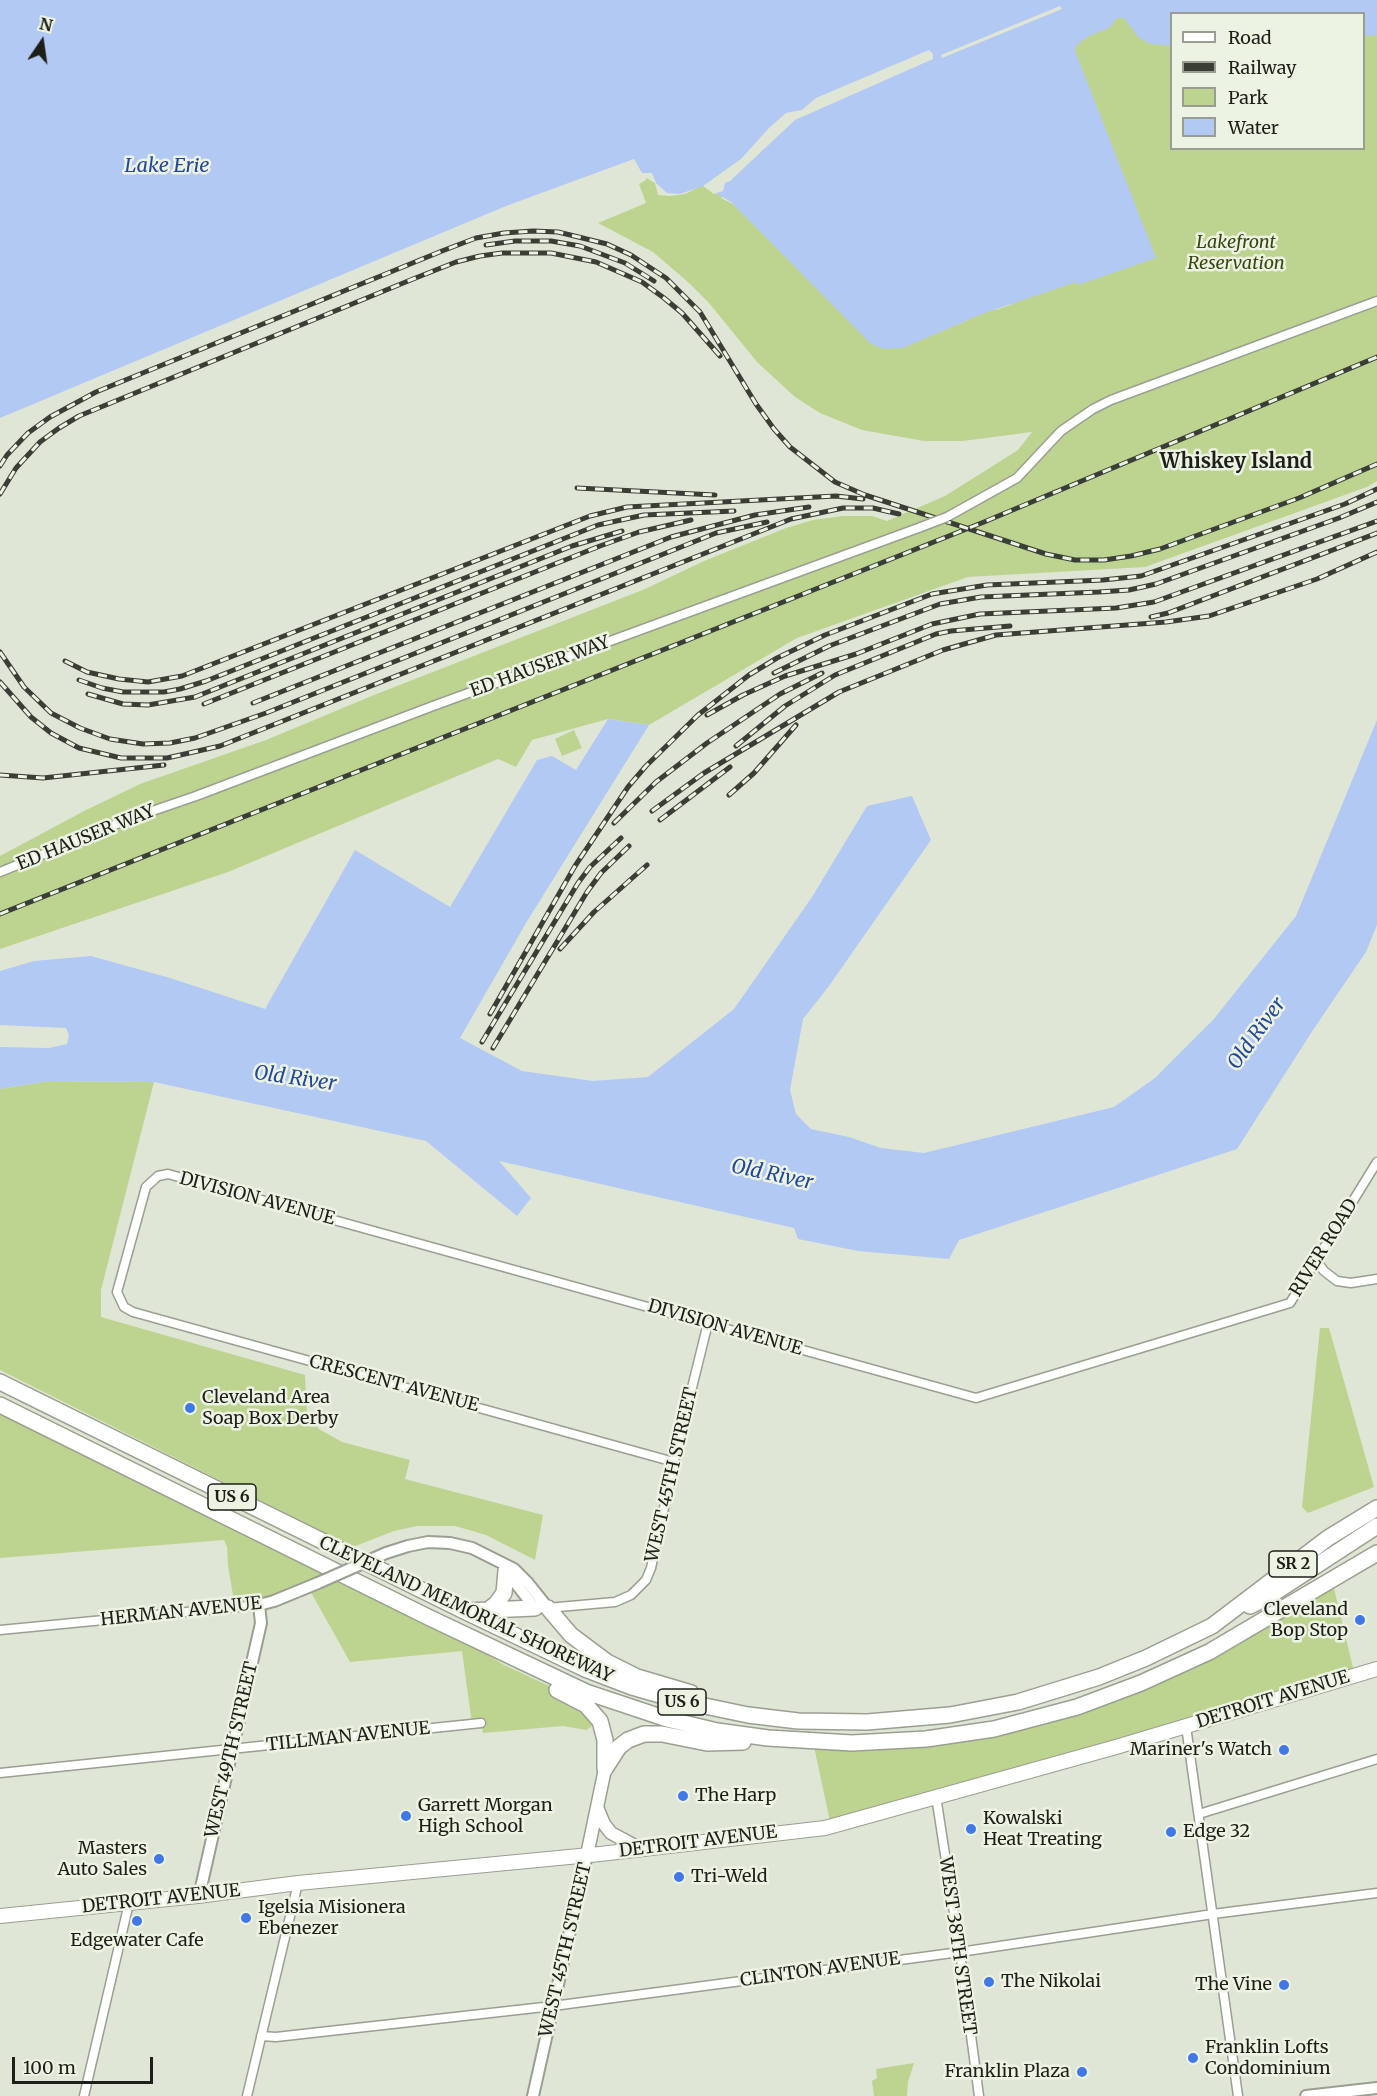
<!DOCTYPE html>
<html>
<head>
<meta charset="utf-8">
<style>
	body { margin:0 }
	#map { position:relative; width:1377px; height:2096px; overflow:hidden; background:#e0e6d6; font-family:Merriweather,serif }
	canvas { display:block }
	.legend { position:absolute; left:1170px; top:12px; width:195px; height:138px; box-sizing:border-box; background:#edf3e3; border:2px solid #9a9e92; margin:0; padding:8px 10px; list-style:none; font-size:18px; color:#1d1f19 }
	.legend li { display:flex; align-items:center; gap:12px; height:30px }
	.legend b { width:30px; border:2px solid #9a9e92 }
	.north { position:absolute; left:12px; top:12px; width:60px; height:60px; -webkit-text-stroke:4px #edf3e3; paint-order:stroke; rotate:13deg; font-size:16px; font-weight:700; line-height:24px; text-align:center; color:#1d1f19 }
	.north::after { content:''; display:block; margin:auto; width:21px; height:27px; background:#1d1f19; clip-path:polygon(50% 0,100% 100%,50% 72%,0 100%) }
	.scale { position:absolute; left:12px; top:2057px; width:141px; height:27px; box-sizing:border-box; border:3px solid #1d1f19; border-top:0; padding-left:8px; font-size:18px; line-height:21px; white-space:nowrap; color:#1d1f19; -webkit-text-stroke:4px #edf3e3; paint-order:stroke }
</style>
</head>
<body>
<div id="map">
<canvas width="1377" height="2096"></canvas>
<ul class="legend">
<li><b style="height:8px;background:#fff"></b>Road</li>
<li><b style="height:8px;background:#3b3e36"></b>Railway</li>
<li><b style="height:16px;background:#bdd491"></b>Park</li>
<li><b style="height:16px;background:#b2c9f3"></b>Water</li>
</ul>
<div class="north">N</div>
<div class="scale">100 m</div>
</div>
<script>
const g = document.querySelector('canvas').getContext('2d');
g.lineJoin = 'round';
function fill(path, color) {
  g.fillStyle = color;
  g.fill(path, 'evenodd');
}
function toPath(rows) {
  const path = new Path2D();
  for (const r of rows) {
    path.moveTo(r[0], r[1]);
    for (let i = 2; i < r.length; i += 2) path.lineTo(r[i], r[i + 1]);
  }
  return path;
}
function stroke(path, color, width, dash) {
  g.strokeStyle = color;
  g.lineWidth = width;
  g.lineCap = dash ? 'butt' : 'round';
  g.setLineDash(dash || []);
  g.stroke(path);
}
function label(font, color, halo, rows, align = 'center') {
  g.font = font + ' Merriweather,serif';
  g.lineWidth = 5;
  g.setLineDash([]);
  g.textBaseline = 'middle';
  g.strokeStyle = halo;
  g.fillStyle = color;
  for (const [text, x, y, turn = 0] of rows) {
    g.save();
    g.translate(x, y);
    g.rotate((+turn || 0) * Math.PI / 180);
    g.textAlign = isNaN(turn) ? turn : align;
    if (halo) g.strokeText(text, 0, 0);
    g.fillText(text, 0, 0);
    g.restore();
  }
}
fill(toPath([
	[1377,0,1377,481,1367,487,1145,567,968,577,797,638,649,725,608,719,532,740,516,767,498,759,228,872,0,949,0,856,84,811,140,784,266,740,374,695,645,589,704,561,786,528,813,520,842,516,872,516,887,521,945,496,1018,450,1032,432,963,441,924,441,862,430,820,413,795,397,757,362,709,303,689,283,653,252,598,223,646,203,639,184,646,180,646,178,655,183,658,195,670,196,685,194,777,148,721,198,731,203,928,337,968,320,888,125,915,114,996,310,1013,304,933,110,960,99,1041,294,1075,281,1048,64,1100,12],
	[1172,14,1364,14,1364,148,1172,148],
	[574,730,582,748,562,756,555,739],
	[49,1081,154,1082,101,1290,101,1317,305,1375,307,1413,319,1429,342,1442,410,1460,405,1479,543,1515,535,1560,486,1535,455,1526,417,1526,394,1531,353,1547,0,1370,0,1089],
	[1320,1328,1329,1328,1374,1487,1308,1513,1302,1507],
	[0,1405,430,1618,504,1665,573,1697,600,1721,586,1730,563,1726,483,1733,481,1723,472,1724,462,1651,350,1662,308,1587,235,1607,228,1566,227,1547,224,1540,0,1558],
	[1332,1580,1355,1676,831,1826,813,1742,959,1735,1125,1689],
	[914,2063,908,2082,907,2096,874,2096,872,2081,877,2078,876,2069]
]), '#bdd491');
fill(toPath([
	[0,0,1377,0,1377,35,1364,36,1364,14,1172,14,1171,46,1150,44,1139,38,1124,18,1117,18,1109,28,1089,36,1077,45,1075,50,1077,56,1156,258,1078,285,1076,282,982,314,903,348,884,349,871,344,731,202,703,186,680,194,667,193,656,183,652,173,642,173,634,159,506,206,0,418],
	[608,719,649,725,526,923,460,1038,522,1071,593,1081,648,1077,734,1009,812,897,867,806,912,796,931,840,829,986,803,1019,790,1090,796,1114,811,1129,849,1137,881,1148,924,1153,1114,1107,1155,1078,1213,1020,1296,916,1377,720,1377,925,1366,952,1313,1030,1237,1149,959,1240,949,1259,858,1251,798,1239,794,1228,499,1161,531,1198,517,1216,426,1141,154,1082,49,1081,0,1089,0,1047,49,1048,67,1044,69,1035,66,1028,0,1025,0,971,34,961,91,956,170,978,265,1009,355,850,450,907,537,760,552,756,576,770]
]), '#b2c9f3');
fill(toPath([
	[1060,6,1062,9,942,58,941,55],
	[929,50,933,54,933,59,795,120,730,181,725,183,723,191,714,194,703,186,741,159,769,128,786,113,802,110,816,98]
]), '#e0e6d6');
const minor = toPath([
	[947,517,1017,478,1061,431,1093,409,1111,400,1377,301],
	[0,872,129,819,196,796,433,706,921,527],
	[1315,1259,1324,1271,1337,1281,1351,1283,1377,1279],
	[674,1462,133,1312,124,1307,117,1292,146,1187,158,1176,168,1174,976,1398,1290,1303,1377,1162],
	[547,1608,615,1602,631,1595,646,1580,651,1568,677,1448,708,1323],
	[0,1630,259,1605],
	[1186,1726,1238,2096],
	[0,1773,481,1723],
	[936,1796,960,1952,979,2096],
	[1199,1814,1377,1759],
	[261,2036,276,2037,553,2006,960,1952,1213,1914,1377,1893],
	[84,2096,129,1903],
	[247,2096,298,1883]
]);
const tertiary = toPath([
	[386,1553,408,1546,428,1542,450,1543,472,1548,514,1569,528,1583,548,1608],
	[505,1570,535,1608],
	[199,1896,261,1623,259,1605,274,1601,318,1583],
	[533,2096,587,1855],
	[1306,2096,1377,2088]
]);
const secondary = toPath([
	[597,1807,604,1824,611,1833,641,1849],
	[587,1855,605,1769]
]);
const primary = toPath([
	[0,1916,198,1896,298,1883,600,1854,825,1828,1116,1747,1377,1669]
]);
const motorway = toPath([
	[0,1382,464,1611,585,1669,632,1687,681,1701,748,1715,798,1721,867,1722,950,1715,1018,1702,1099,1677,1146,1658,1212,1626,1328,1538,1377,1508],
	[0,1405,430,1618,586,1692,667,1719,717,1731,768,1738,852,1743,926,1739,994,1729,1077,1707,1141,1683,1209,1652,1377,1553],
	[1250,1606,1268,1597,1377,1526],
	[548,1608,571,1635,607,1662,637,1677,691,1693],
	[488,1610,535,1608],
	[467,1611,488,1610,496,1604,504,1593,506,1571],
	[557,1690,586,1705,600,1721,605,1740,605,1769],
	[606,1767,619,1747,628,1740,644,1734,662,1734,707,1743,743,1742]
]);
stroke(minor, '#9a9f91', 11);
stroke(tertiary, '#9a9f91', 14);
stroke(secondary, '#9a9f91', 15);
stroke(primary, '#9a9f91', 16);
stroke(motorway, '#9a9f91', 18);
stroke(minor, '#fff', 8);
stroke(tertiary, '#fff', 10);
stroke(secondary, '#fff', 12);
stroke(primary, '#fff', 14);
stroke(motorway, '#fff', 15);
const rail = toPath([
	[486,245,515,241,551,241,580,246,625,263,654,281],
	[0,466,7,455,28,433,50,417,96,392,442,251,476,238,504,233,533,231,558,232,607,244,631,255,666,278,700,312,756,404,774,429,790,447,835,482,865,495,1046,554,1075,560,1104,560,1131,556,1160,549,1299,498,1377,464],
	[577,488,715,495],
	[0,494,16,468,40,442,59,428,79,416,413,279,456,262,480,256,502,253,551,253,596,262,642,282,664,298,682,313,720,356],
	[1151,617,1168,613,1377,533],
	[0,652,24,687,51,713,80,728,110,739,143,744,170,743,195,738,266,713,716,533,767,522],
	[65,661,87,672,119,679,148,682,182,676,590,516,627,507,836,496,863,499],
	[774,673,829,646,940,604,981,597,1099,592,1129,590,1156,584,1339,518,1377,502],
	[79,680,102,688,123,692,164,692,180,689,206,681,598,525,644,515,734,511],
	[0,682,31,717,51,733,79,748,121,758,167,758,220,746,791,519,843,508,873,508,899,514],
	[88,694,123,704,148,705,195,697,572,546,622,531],
	[253,703,671,537,755,515,809,507],
	[204,704,600,546,639,532,691,520],
	[707,715,743,695,785,676,856,654,932,624,980,614,1116,608,1154,602,1377,521],
	[736,746,785,706,835,675,936,634,951,631,1010,626],
	[0,775,43,778,164,765],
	[729,795,754,773,796,725],
	[652,811,704,773,839,692,943,650,996,635,1166,622,1209,616,1317,579,1377,552],
	[660,820,730,767],
	[614,823,656,782,707,743,780,694,822,673],
	[0,914,984,522,1377,357],
	[560,949,594,912,647,865],
	[490,1014,575,866,628,787,646,766,698,715,749,675,777,658,825,635,932,594,987,585,1103,580,1141,576,1345,504,1377,489],
	[482,1042,578,883,590,867,621,838],
	[493,1048,587,892,601,873,629,846]
]);
stroke(rail, '#3b3e36', 5);
stroke(rail, '#edf3e3', 3, [9]);
const minorBridge = toPath([
	[921,527,947,517]
]);
const tertiaryBridge = toPath([
	[318,1583,386,1553]
]);
stroke(minorBridge, '#9a9f91', 11, []);
stroke(tertiaryBridge, '#9a9f91', 14, []);
stroke(minorBridge, '#fff', 8);
stroke(tertiaryBridge, '#fff', 10);
for (const [x, y, r, color] of [
	[190,1408,6,"#4178e8"],
	[1360,1620,6,"#4178e8"],
	[1284,1750,6,"#4178e8"],
	[683,1796,6,"#4178e8"],
	[406,1816,6,"#4178e8"],
	[971,1829,6,"#4178e8"],
	[1171,1832,6,"#4178e8"],
	[159,1859,6,"#4178e8"],
	[679,1877,6,"#4178e8"],
	[246,1918,6,"#4178e8"],
	[137,1921,6,"#4178e8"],
	[989,1982,6,"#4178e8"],
	[1284,1985,6,"#4178e8"],
	[1193,2058,6,"#4178e8"],
	[1082,2072,6,"#4178e8"]
]) {
  const dot = new Path2D();
  dot.arc(x, y, r, 0, 2 * Math.PI);
  g.fillStyle = color;
  g.fill(dot);
  stroke(dot, '#edf3e3', 2);
}
for (const [x, y, w] of [
	[232,1497,48],
	[1293,1564,48],
	[682,1702,48]
]) {
  const box = new Path2D();
  box.roundRect(x - w / 2, y - 13, w, 26, 4.5);
  g.fillStyle = '#edf3e3';
  g.fill(box);
  stroke(box, '#1d1f19', 1.5);
}
label('bold 16px', '#1d1f19', null, [
	["US 6",232,1497],
	["SR 2",1293,1564],
	["US 6",682,1702]
]);
label('italic 18px', '#37470d', '#edf3e3', [
	["Lakefront",1236,243],
	["Reservation",1236,264]
]);
label('18px', '#1d1f19', '#edf3e3', [
	["ED HAUSER WAY",540,667,-20],
	["ED HAUSER WAY",86,838,-22],
	["DIVISION AVENUE",257,1199,15],
	["RIVER ROAD",1324,1248,-58],
	["DIVISION AVENUE",725,1328,16],
	["CRESCENT AVENUE",394,1384,15],
	["WEST 45TH STREET",672,1475,-77],
	["CLEVELAND MEMORIAL SHOREWAY",466,1610,25],
	["HERMAN AVENUE",181,1612,-6],
	["DETROIT AVENUE",1273,1700,-17],
	["TILLMAN AVENUE",348,1737,-6],
	["WEST 49TH STREET",232,1750,-77],
	["DETROIT AVENUE",698,1842,-7],
	["DETROIT AVENUE",161,1899,-6],
	["WEST 38TH STREET",957,1946,82],
	["WEST 45TH STREET",566,1950,-77],
	["CLINTON AVENUE",820,1970,-8]
]);
label('18px', '#1d1f19', '#edf3e3', [
	["Cleveland Area",202,1398],
	["Soap Box Derby",202,1419],
	["Cleveland",1348,1610,"right"],
	["Bop Stop",1348,1631,"right"],
	["Mariner's Watch",1272,1750,"right"],
	["The Harp",695,1796],
	["Garrett Morgan",418,1806],
	["High School",418,1827],
	["Kowalski",983,1819],
	["Heat Treating",983,1840],
	["Edge 32",1183,1832],
	["Masters",147,1849,"right"],
	["Auto Sales",147,1870,"right"],
	["Tri-Weld",691,1877],
	["Igelsia Misionera",258,1908],
	["Ebenezer",258,1929],
	["Edgewater Cafe",137,1941,"center"],
	["The Nikolai",1001,1982],
	["The Vine",1272,1985,"right"],
	["Franklin Lofts",1205,2048],
	["Condominium",1205,2069],
	["Franklin Plaza",1070,2072,"right"]
], 'left');
label('italic 20px', '#224998', '#edf3e3', [
	["Lake Erie",167,166],
	["Old River",1257,1034,-54],
	["Old River",295,1079,8],
	["Old River",772,1175,12]
]);
label('bold 20px', '#1d1f19', '#edf3e3', [
	["Whiskey Island",1236,462]
]);
</script>
</body>
</html>
